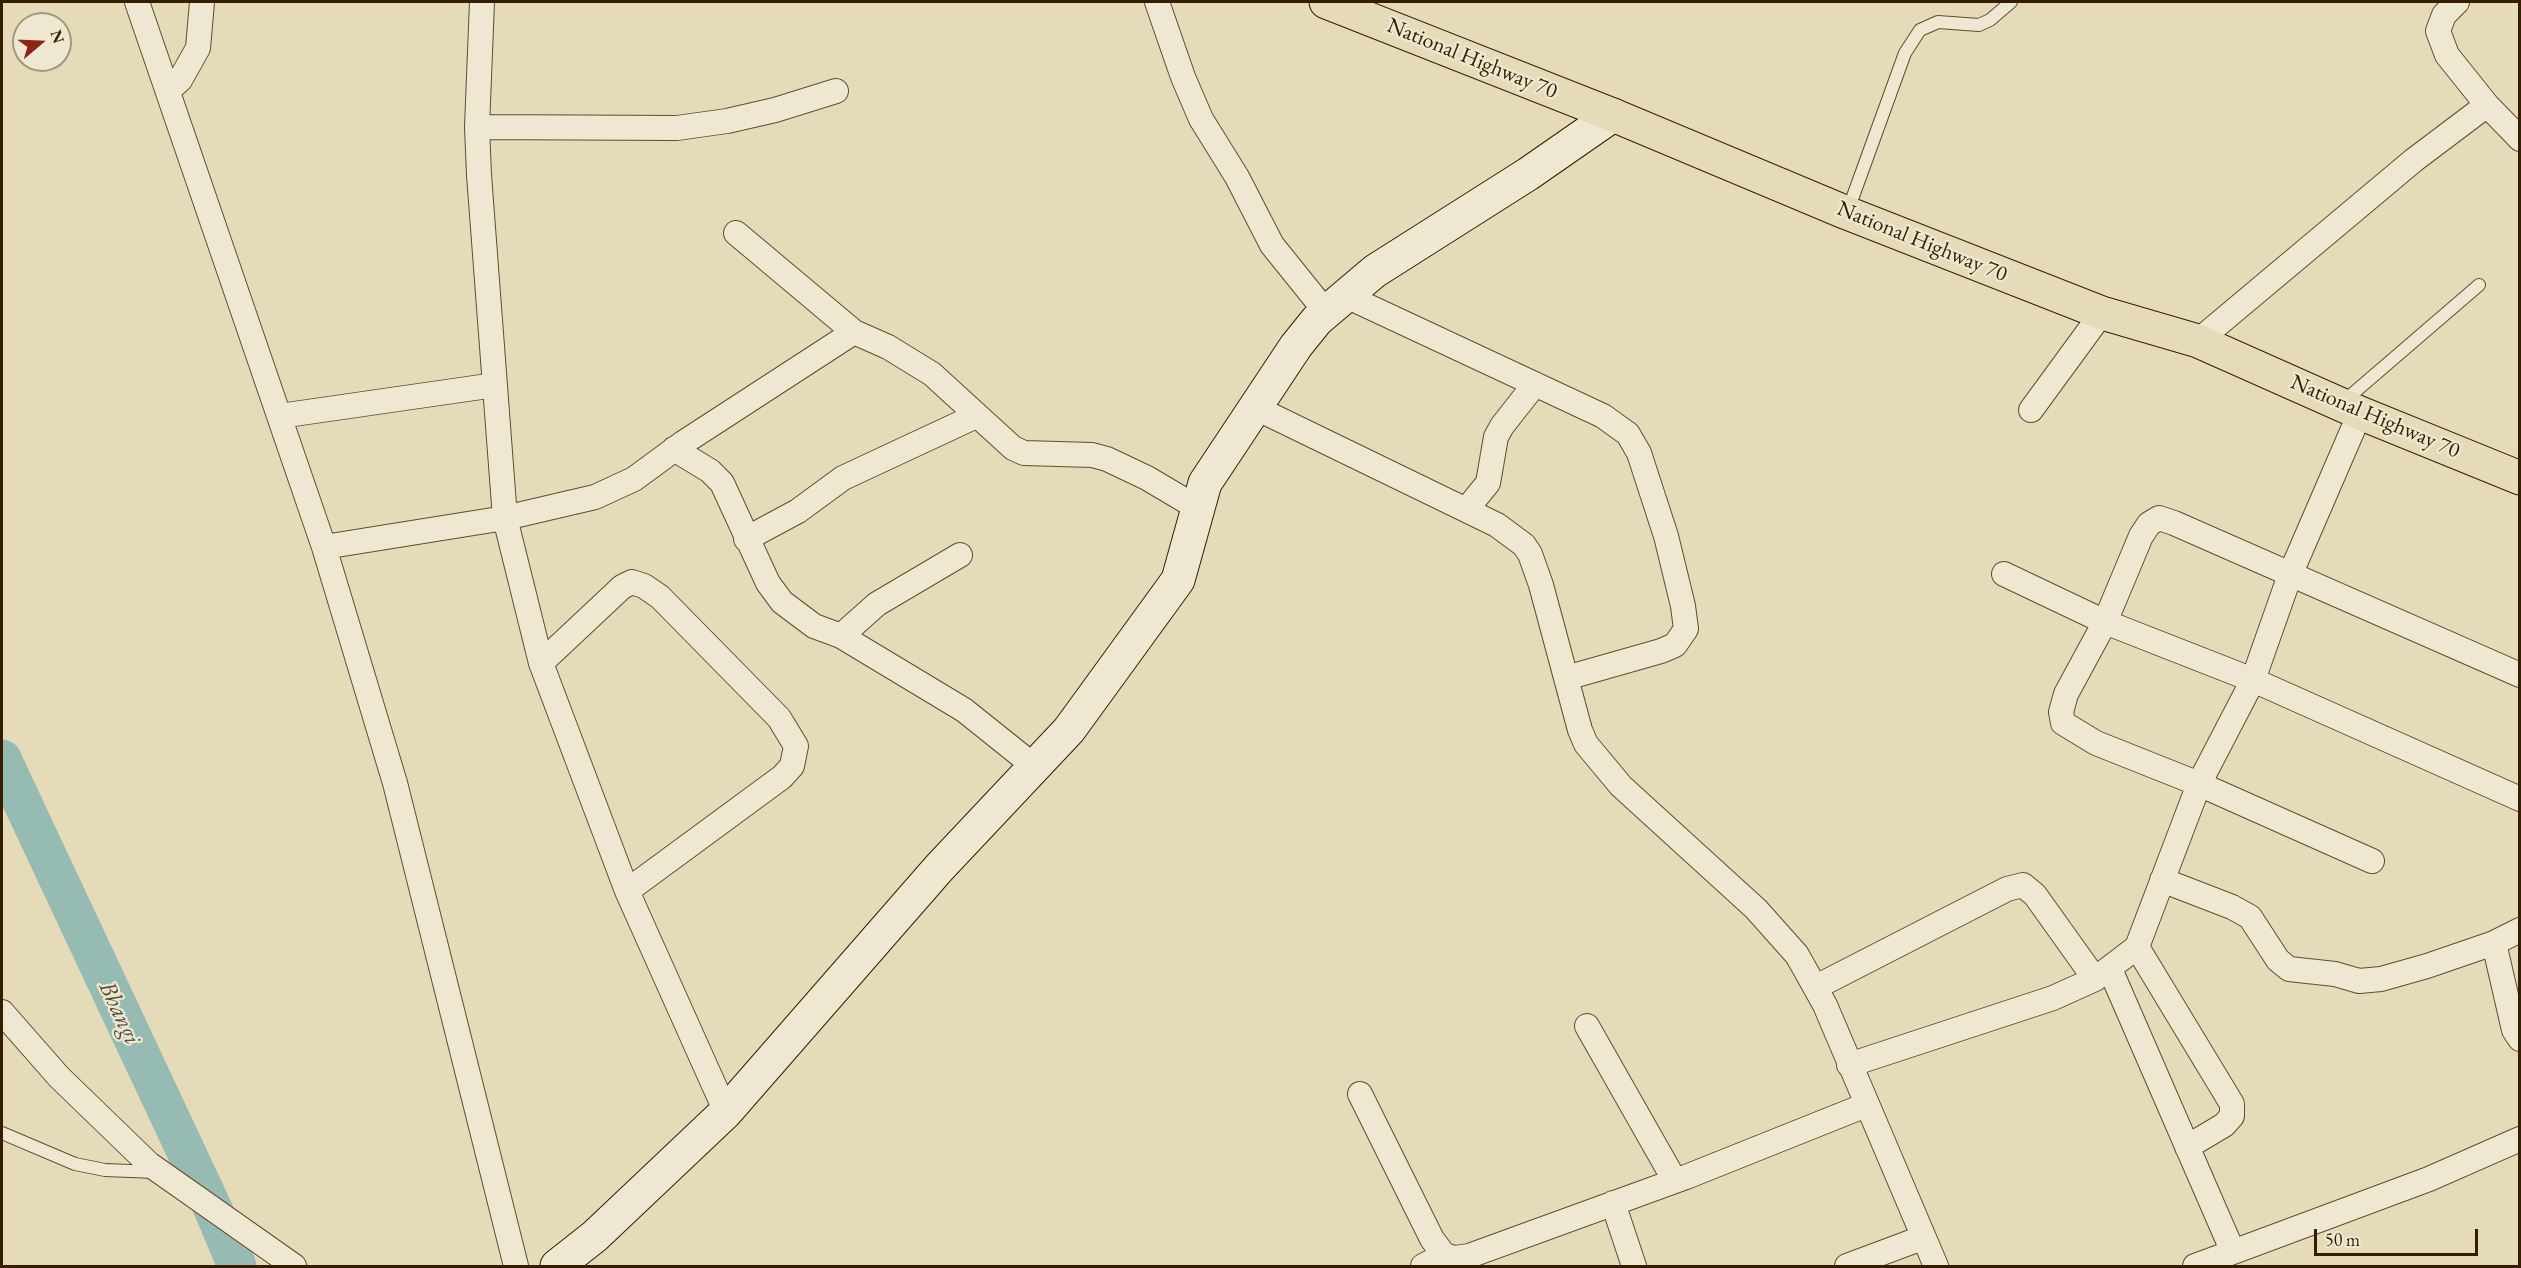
<!DOCTYPE html>
<html>
<head>
<meta charset="utf-8">
<style>
	body { margin:0 }
	#map { position:relative; width:2521px; height:1268px; overflow:hidden; background:#e5dbb9; font-family:"EB Garamond",serif }
	canvas { display:block }
	.frame { position:absolute; inset:0; border:3px solid #351d00; pointer-events:none }
	.north { position:absolute; left:12px; top:12px; width:60px; height:60px; box-sizing:border-box; background:#eee8d2; border:2px solid #a4977e; border-radius:50%; rotate:71deg; font-size:16px; font-weight:700; line-height:24px; text-align:center; color:#351d00 }
	.north::after { content:''; display:block; margin:auto; width:21px; height:27px; background:#8f2418; clip-path:polygon(50% 0,100% 100%,50% 72%,0 100%) }
	.scale { position:absolute; left:2314px; top:1229px; width:164px; height:27px; box-sizing:border-box; border:3px solid #351d00; border-top:0; padding-left:8px; font-size:18px; line-height:21px; white-space:nowrap; color:#351d00; -webkit-text-stroke:4px #eee8d2; paint-order:stroke }
</style>
</head>
<body>
<div id="map">
<canvas width="2521" height="1268"></canvas>
<div class="frame"></div>
<div class="north">N</div>
<div class="scale">50 m</div>
</div>
<script>
const g = document.querySelector('canvas').getContext('2d');
g.lineJoin = 'round';
function toPath(rows) {
  const path = new Path2D();
  for (const r of rows) {
    path.moveTo(r[0], r[1]);
    for (let i = 2; i < r.length; i += 2) path.lineTo(r[i], r[i + 1]);
  }
  return path;
}
function stroke(path, color, width, dash) {
  g.strokeStyle = color;
  g.lineWidth = width;
  g.lineCap = dash ? 'butt' : 'round';
  g.setLineDash(dash || []);
  g.stroke(path);
}
function label(font, color, halo, rows, align = 'center') {
  g.font = font + ' "EB Garamond",serif';
  g.lineWidth = 4.5;
  g.setLineDash([]);
  g.textBaseline = 'middle';
  g.strokeStyle = halo;
  g.fillStyle = color;
  for (const [text, x, y, turn = 0] of rows) {
    g.save();
    g.translate(x, y);
    g.rotate((+turn || 0) * Math.PI / 180);
    g.textAlign = isNaN(turn) ? turn : align;
    if (halo) g.strokeText(text, 0, 0);
    g.fillText(text, 0, 0);
    g.restore();
  }
}
stroke(toPath([
	[2,759,213,1209,237,1266]
]), '#96bbb2', 39);
const lane = toPath([
	[1847,213,1905,53,1920,30,1938,22,1979,25,1990,20,2011,2],
	[2343,402,2479,285],
	[2,1133,75,1164,105,1170,155,1172]
]);
const street = toPath([
	[137,2,324,547,395,783,516,1266],
	[482,2,477,127,479,175,505,518,541,663,627,891,726,1112],
	[1157,2,1183,77,1201,119,1237,177,1272,245,1326,312],
	[2457,2,2444,15,2438,31,2447,55,2487,105,2520,139],
	[168,91,180,80,198,48,202,2],
	[477,127,677,128,727,121,775,110,836,91],
	[736,233,854,332,888,347,932,374,1013,448,1024,453,1092,455,1107,459,1147,478,1196,507],
	[1344,295,1603,416,1628,434,1639,453,1666,536,1683,606,1686,629,1675,645,1661,651,1566,678],
	[2198,341,2414,160,2487,105],
	[1256,408,1497,525,1524,545,1530,554,1541,585,1580,730,1586,744,1621,786,1756,909,1797,955,1825,1005,1936,1266],
	[2031,410,2102,313],
	[280,416,495,385],
	[674,449,710,471,722,483,768,583,782,602,814,626,841,636],
	[1466,510,1488,483,1496,437,1502,426,1535,384],
	[746,539,798,511,843,478,976,416],
	[324,547,505,518,595,497,634,479,683,443,854,332],
	[960,555,877,604,841,636,964,710,1034,766],
	[2004,574,2105,622,2253,680,2520,799],
	[541,663,622,587,632,582,644,586,660,597,779,718,796,746,792,766,782,777,627,891],
	[2372,861,2199,784,2096,743,2063,723,2061,712,2066,694,2105,622,2141,536,2149,524,2159,518,2174,523,2520,675],
	[2162,880,2232,907,2250,917,2278,960,2289,969,2335,974,2359,981,2381,979,2427,966,2494,943,2520,930],
	[2494,943,2514,1030,2520,1039],
	[2137,947,2199,784,2253,680,2290,575,2360,413],
	[2110,969,2233,1252,2429,1179,2520,1139],
	[1816,987,2007,889,2023,885,2035,895,2095,979],
	[2,1012,59,1077,149,1164,294,1266],
	[1587,1026,1675,1181],
	[1849,1065,2053,998,2095,979,2137,947,2232,1104,2232,1116,2224,1125,2187,1147],
	[1360,1094,1432,1239,1444,1255,1455,1258,1469,1256,1686,1177,1866,1105],
	[1613,1203,1634,1266],
	[1423,1266,1444,1255],
	[1847,1266,1922,1238],
	[2195,1266,2233,1252]
]);
const secondary = toPath([
	[557,1266,595,1236,726,1112,939,868,1069,730,1178,580,1205,483,1296,346,1317,320,1375,271,1528,174,1613,115]
]);
const primary = toPath([
	[1326,2,1613,115,1847,213,2102,313,2198,341,2360,413,2520,478]
]);
stroke(lane, '#614c2e', 14);
stroke(street, '#614c2e', 26);
stroke(secondary, '#351d00', 35);
stroke(primary, '#351d00', 35);
stroke(lane, '#eee8d2', 12);
stroke(street, '#eee8d2', 24);
stroke(secondary, '#eee8d2', 33);
stroke(primary, '#e5dbb9', 33);
label('22px', '#351d00', '#eee8d2', [
	["National Highway 70",1472,59,22],
	["National Highway 70",1922,242,22],
	["National Highway 70",2375,417,23]
]);
label('italic 24px', '#524c35', '#eee8d2', [
	["Bhangi",119,1013,65]
]);
</script>
</body>
</html>
